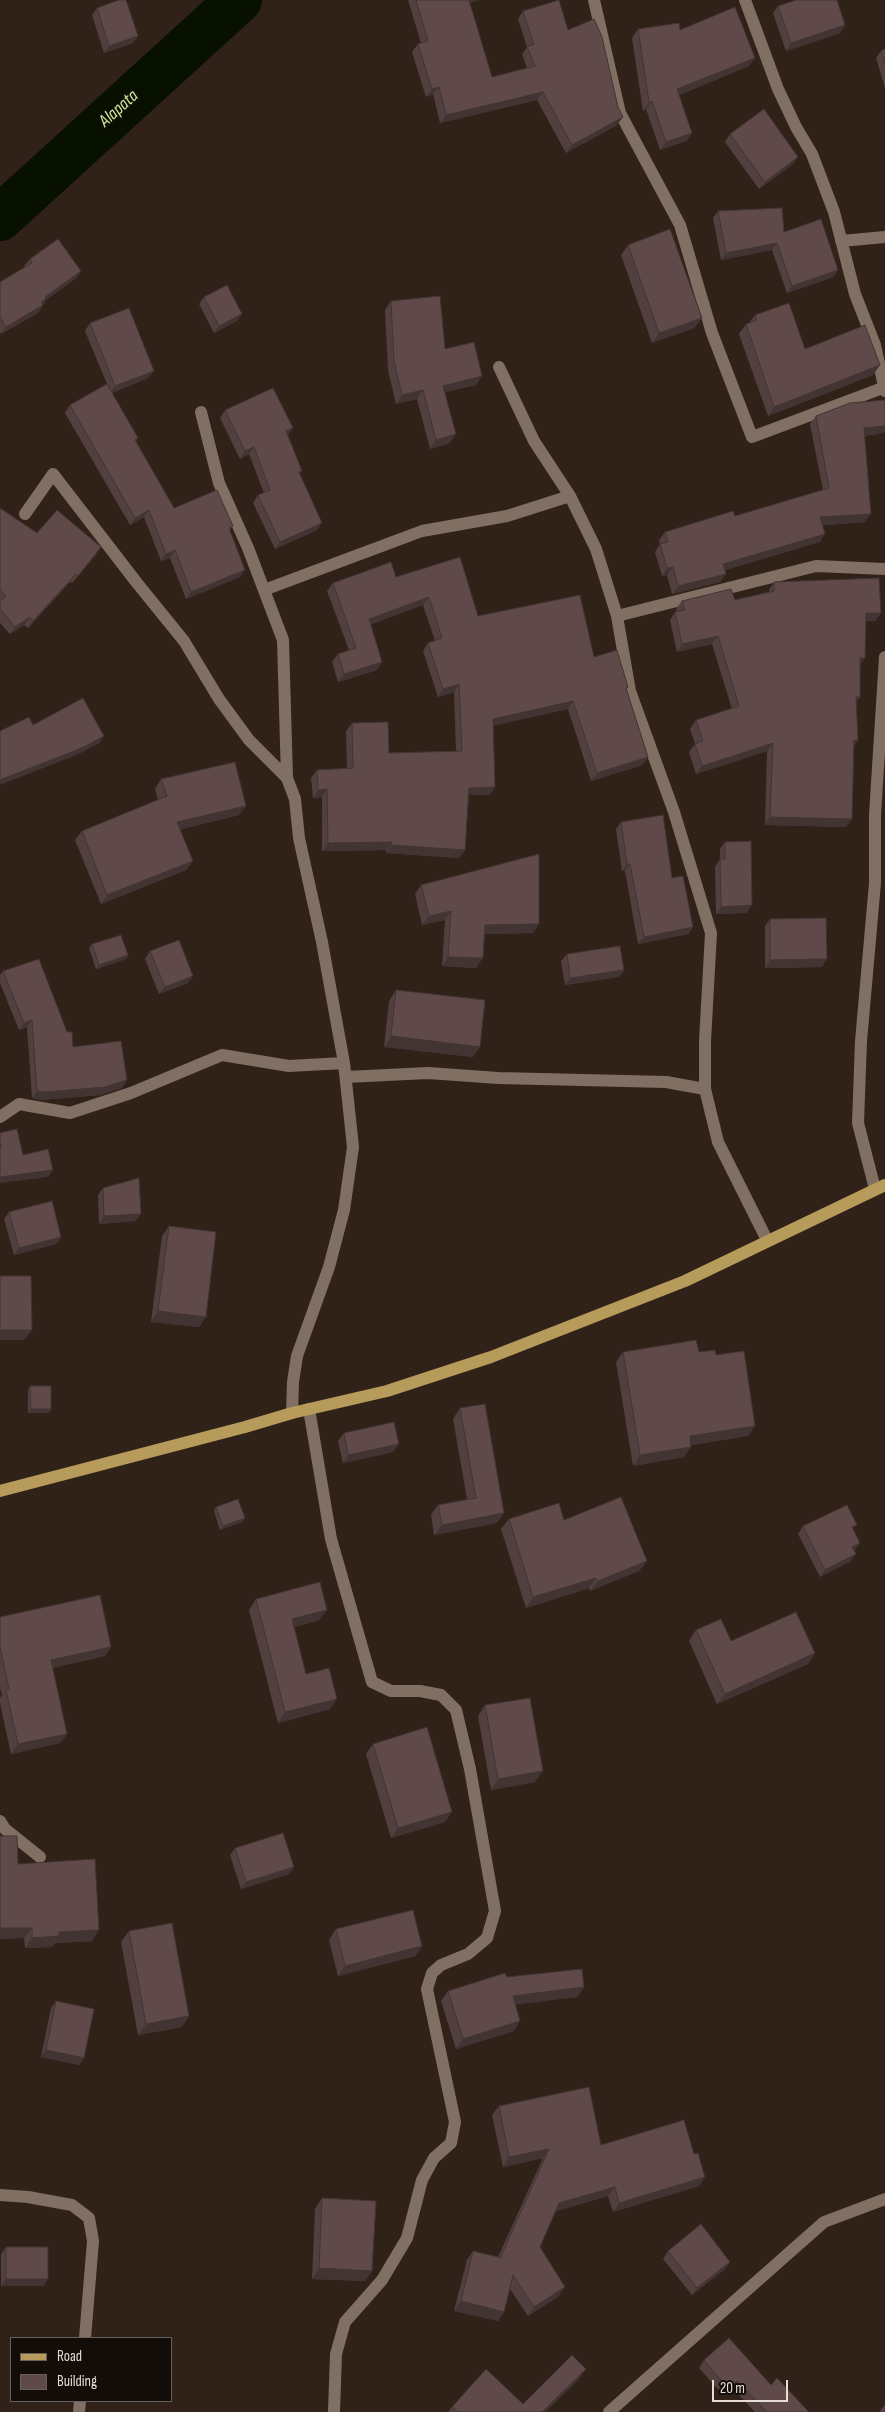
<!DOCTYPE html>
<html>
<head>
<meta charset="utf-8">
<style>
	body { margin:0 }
	#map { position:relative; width:885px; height:2412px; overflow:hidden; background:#302218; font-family:"Sofia Sans Condensed",sans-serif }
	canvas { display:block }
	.legend { position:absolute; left:10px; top:2337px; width:162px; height:65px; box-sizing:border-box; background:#130d09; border:1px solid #67605b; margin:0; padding:6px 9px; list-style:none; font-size:15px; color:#e6dcd5 }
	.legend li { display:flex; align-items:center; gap:10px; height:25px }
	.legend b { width:25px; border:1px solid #67605b }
	.scale { position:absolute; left:712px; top:2380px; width:76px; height:22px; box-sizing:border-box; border:2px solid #e6dcd5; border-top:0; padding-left:6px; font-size:15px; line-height:18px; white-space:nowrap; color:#e6dcd5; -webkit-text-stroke:4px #130d09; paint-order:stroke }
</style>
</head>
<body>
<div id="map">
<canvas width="885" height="2412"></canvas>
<ul class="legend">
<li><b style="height:6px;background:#b69b5b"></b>Road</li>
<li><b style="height:14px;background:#5f4a49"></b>Building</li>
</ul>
<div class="scale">20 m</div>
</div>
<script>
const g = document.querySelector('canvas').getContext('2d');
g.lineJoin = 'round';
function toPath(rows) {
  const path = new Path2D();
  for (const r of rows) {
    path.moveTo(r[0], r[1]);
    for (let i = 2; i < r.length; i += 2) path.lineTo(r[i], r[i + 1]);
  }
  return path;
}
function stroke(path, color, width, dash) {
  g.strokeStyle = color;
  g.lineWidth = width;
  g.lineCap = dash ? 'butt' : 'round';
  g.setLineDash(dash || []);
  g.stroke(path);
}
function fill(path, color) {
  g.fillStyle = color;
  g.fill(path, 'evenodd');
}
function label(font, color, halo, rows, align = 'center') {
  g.font = font + ' "Sofia Sans Condensed",sans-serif';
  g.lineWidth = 4.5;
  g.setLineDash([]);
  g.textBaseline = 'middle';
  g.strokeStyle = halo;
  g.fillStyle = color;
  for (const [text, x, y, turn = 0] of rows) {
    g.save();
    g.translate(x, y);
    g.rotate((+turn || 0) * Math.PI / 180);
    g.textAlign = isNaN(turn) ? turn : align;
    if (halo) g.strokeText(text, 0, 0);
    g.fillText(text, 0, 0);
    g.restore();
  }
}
stroke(toPath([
	[0,218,239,0]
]), '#081000', 46);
stroke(toPath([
	[594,0,620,113,680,225,712,333,752,437,885,387],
	[745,0,778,89,796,127,812,154,834,212,855,294,875,345,885,391],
	[841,241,885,237],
	[499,367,534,441,570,496],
	[201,412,219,483,248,548,283,640,287,778,295,799,299,838,322,942,344,1063,353,1147,344,1210,329,1267,297,1356,293,1382,292,1413],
	[25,514,53,474,137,583,184,641,219,699,249,740,287,778],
	[264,590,422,531,507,516,570,496,596,549,617,616,630,691,674,812,711,933,705,1041,705,1089],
	[617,616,816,566,885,569],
	[346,1077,428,1073,498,1078,666,1082,705,1089,718,1142,767,1240],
	[0,1117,19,1104,70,1113,131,1093,222,1055,289,1066,344,1063],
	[875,1189,858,1123,861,1041,875,883,875,815,885,657],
	[309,1409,331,1539,372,1682,391,1691,420,1691,441,1695,456,1710,470,1769,495,1911,487,1938,468,1954,441,1965,432,1973,427,1989,455,2122,451,2143,434,2158,422,2180,407,2238,382,2280,345,2322,336,2354,334,2412],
	[0,1821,5,1829,40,1857],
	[0,2195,28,2197,72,2205,89,2218,93,2241,85,2338],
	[79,2412,80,2401],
	[609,2412,824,2222,885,2199]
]), '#816f63', 12);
stroke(toPath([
	[0,1491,245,1427,292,1413,387,1391,491,1357,685,1281,885,1185]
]), '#b69b5b', 12);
fill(toPath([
	[408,0,479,0,469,3,492,77,527,68,522,54,527,47,518,19,523,11,568,30,617,125,566,153,537,100,440,123,433,94,426,97,412,52,418,44,421,43],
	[778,6,845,25,840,33,786,51,773,13],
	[97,8,138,36,133,43,104,53,92,15],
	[638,29,680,30,749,66,679,95,692,133,686,141,660,150,646,109,643,111,632,38],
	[885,49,885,88,876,58,881,51],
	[730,134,793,164,759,189,725,142],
	[718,211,784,232,838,270,833,277,787,293,772,250,721,260,713,218],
	[628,245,702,318,694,328,652,343,621,255],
	[30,259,81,271,76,278,46,300,38,313,1,334,0,332,0,282,25,267,24,266],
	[204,297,237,321,214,333,199,304],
	[391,301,445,349,482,376,476,385,444,392,450,443,430,449,417,399,396,404,388,370,385,310],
	[755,315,805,349,873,375,768,416,739,334,746,324,749,323],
	[90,323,154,371,148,378,112,393,138,438,136,441,174,508,233,526,230,530,240,577,186,599,170,558,161,561,144,517,130,525,65,413,70,405,107,384,85,331],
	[225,410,288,435,302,471,300,473,317,530,275,549,253,503,258,495,264,493,249,454,240,459,220,418],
	[816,416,883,433,865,436,865,522,823,525,820,542,725,570,720,582,672,594,667,575,662,576,655,552,660,544,659,540,665,532,735,516,823,490,810,424],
	[0,508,37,533,96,555,72,583,70,582,28,628,24,625,10,634,0,623],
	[396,577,478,616,594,657,628,687,626,690,648,757,642,765,591,781,568,709,494,725,490,795,468,795,465,850,459,858,386,853,386,850,322,851,322,797,313,798,311,778,317,770,347,769,346,731,352,723,389,753,456,751,454,692,438,697,423,651,428,643,435,641,423,605,371,624,382,662,377,670,338,682,332,662,338,654,349,650,327,591,333,583],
	[774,582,881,613,875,621,866,621,860,665,860,697,856,702,858,740,853,747,846,827,765,825,767,751,696,774,689,752,695,744,690,729,696,720,732,709,712,644,677,652,670,620,675,612,677,612,676,609,682,601,735,600,769,592,769,590],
	[161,779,239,815,180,829,193,861,186,870,101,904,75,840,82,831,158,800,155,789],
	[621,822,672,878,693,927,688,934,638,944,625,871,622,871,616,829],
	[725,842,747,913,716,914,715,867,720,859,720,849],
	[421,885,533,933,484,934,476,968,442,966,445,920,422,925,415,894],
	[770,919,822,967,765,968,765,926],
	[92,944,128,955,126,959,96,969,89,948],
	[150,951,188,983,159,994,145,959],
	[567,954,624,970,619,977,565,985,561,961],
	[3,971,73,1047,127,1080,122,1088,100,1095,40,1100,32,1098,27,1027,19,1030,0,983,0,975],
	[396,990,473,1057,384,1047,389,1001],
	[103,1188,136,1221,99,1224,98,1195],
	[9,1212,61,1237,56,1244,14,1255,4,1219],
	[169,1226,206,1317,199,1327,151,1322,162,1236],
	[623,1352,716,1355,755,1426,748,1436,691,1445,684,1457,633,1466,616,1362],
	[30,1386,49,1413,28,1413,28,1390],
	[460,1408,497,1523,434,1535,431,1515,438,1505,467,1499,453,1419],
	[344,1433,399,1444,393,1452,343,1463,338,1441],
	[216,1507,245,1518,242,1522,220,1530,214,1511],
	[509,1519,564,1520,647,1561,639,1571,590,1591,589,1588,526,1608,501,1529],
	[803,1526,853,1530,855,1550,851,1561,820,1577,798,1534],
	[256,1599,319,1620,294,1627,306,1674,330,1709,278,1723,249,1610],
	[0,1617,105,1656,52,1668,67,1734,60,1743,11,1754,0,1703,0,1698,2,1695,0,1688],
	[696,1630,731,1641,815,1653,808,1664,717,1704,689,1641],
	[485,1705,535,1782,491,1790,478,1716],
	[373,1744,445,1822,391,1838,366,1754],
	[0,1836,18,1864,92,1941,55,1943,52,1947,25,1948,24,1938,0,1939],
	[235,1848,294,1867,289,1874,241,1889,230,1855],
	[336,1929,422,1946,415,1956,338,1976,329,1940],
	[129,1931,182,2027,138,2035,121,1942],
	[507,1977,584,1987,577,1997,515,2004,514,2031,456,2049,441,2001,448,1991],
	[56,2001,84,2058,79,2065,41,2057,51,2008],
	[499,2106,601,2145,694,2154,705,2177,699,2186,613,2212,608,2196,556,2211,540,2247,559,2296,528,2316,510,2289,504,2312,498,2321,454,2311,467,2260,473,2251,498,2257,543,2158,503,2167,492,2115],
	[322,2198,372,2271,365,2281,312,2279,315,2209],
	[6,2247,48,2279,43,2286,1,2286,1,2254],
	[668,2251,730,2262,725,2269,692,2295,663,2259],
	[704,2360,771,2385,807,2412,755,2412,732,2388,723,2395,699,2368],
	[579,2379,545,2412,448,2412,452,2407,523,2404]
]), '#52403f');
fill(toPath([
	[465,0,479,0,462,5],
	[845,25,840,33,786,51,791,43],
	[138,36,133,43,104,53,109,46],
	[755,58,749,66,671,98,677,89],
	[439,87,433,94,426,97,432,89],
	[543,92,537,100,440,123,446,115],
	[652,101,646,109,643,111,649,102],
	[623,117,617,125,566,153,572,145],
	[692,133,686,141,660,150,666,142],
	[798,157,793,164,759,189,765,182],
	[777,243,772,250,721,260,726,253],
	[838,270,833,277,787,293,792,286],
	[81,271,76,278,46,300,38,313,1,334,6,327,45,297],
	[242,314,237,321,214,333,219,326],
	[702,318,694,328,652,343,659,333],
	[880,365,873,375,768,416,774,407],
	[154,371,148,378,110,394,115,386],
	[482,376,476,385,437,394,443,386],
	[423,390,417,399,396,404,402,395],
	[885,426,885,431,883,433,859,436,864,428],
	[293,428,288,435,286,431],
	[456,434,450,443,430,449,436,440],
	[254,447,249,454,240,459,245,451],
	[149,510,144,517,130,525,135,518],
	[871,514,865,522,815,526,820,517],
	[322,523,317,530,275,549,280,542],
	[825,534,820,542,717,572,723,564],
	[101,547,96,555,72,583,78,576],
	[175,550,170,558,161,561,166,554],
	[673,567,667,575,662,576,667,568],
	[245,570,240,577,186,599,191,592],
	[76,574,70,582,28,628,33,621],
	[726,574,720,582,672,594,678,586],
	[429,597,423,605,364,627,369,619],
	[866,613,881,613,875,621,860,622],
	[30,617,24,625,10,634,15,627],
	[718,636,712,644,677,652,682,644],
	[860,658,865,658,859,666],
	[382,662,377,670,338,682,344,674],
	[459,684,454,692,438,697,443,689],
	[856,697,860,697,854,705],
	[573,701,568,709,488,727,493,719],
	[104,736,99,743,79,754,0,785,0,780],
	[854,740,858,740,853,748],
	[773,743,767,751,696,774,702,766],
	[648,757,642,765,591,781,597,773],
	[495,787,490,795,463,795,469,788],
	[327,789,322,797,313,798,318,790],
	[246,806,239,815,171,832,177,822],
	[770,817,852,819,846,827,765,825],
	[392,842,386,850,322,851,328,843],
	[391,845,465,850,459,858,386,853],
	[193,861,186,870,101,904,107,895],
	[627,864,630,864,625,871,622,871],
	[752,905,747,913,716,914,721,907],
	[451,911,445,920,422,925,429,916],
	[539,924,533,933,478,934,485,925],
	[693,927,688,934,638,944,644,937],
	[128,955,126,959,96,969,99,965],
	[448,957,483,958,476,968,442,966],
	[827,959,822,967,765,968,770,960],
	[624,970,619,977,565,985,570,978],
	[193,976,188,983,159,994,165,987],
	[32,1020,27,1027,19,1030,24,1023],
	[391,1036,480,1047,473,1057,384,1047],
	[127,1080,122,1088,100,1095,40,1100,32,1098,37,1091],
	[53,1170,48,1177,0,1183,0,1177],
	[141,1214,136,1221,99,1224,104,1216],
	[61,1237,56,1244,14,1255,19,1248],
	[158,1311,206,1317,199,1327,151,1322],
	[0,1330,32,1330,24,1340,0,1340],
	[31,1409,51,1409,49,1413,28,1413],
	[755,1426,748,1436,682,1446,690,1436],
	[399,1444,393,1452,343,1463,348,1455],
	[691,1447,684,1457,633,1466,640,1455],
	[504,1513,497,1523,434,1535,442,1525],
	[245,1518,242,1522,220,1530,223,1526],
	[860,1543,855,1550,847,1554,852,1547],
	[856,1554,851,1561,820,1577,825,1570],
	[647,1561,639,1571,590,1591,598,1581],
	[596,1578,589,1588,526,1608,533,1597],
	[327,1610,319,1620,284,1629,292,1619],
	[111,1647,105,1656,44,1670,51,1660],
	[815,1653,808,1664,717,1704,725,1694],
	[337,1699,330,1709,278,1723,285,1712],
	[67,1734,60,1743,11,1754,18,1744],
	[543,1771,535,1782,491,1790,498,1779],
	[452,1812,445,1822,391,1838,398,1828],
	[294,1867,289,1874,241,1889,246,1882],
	[0,1928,32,1928,24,1938,0,1939],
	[99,1930,92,1941,55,1943,52,1947,25,1948,32,1938,59,1932],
	[422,1946,415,1956,338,1976,345,1966],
	[584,1987,577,1997,506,2006,513,1996],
	[189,2016,182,2027,138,2035,146,2024],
	[520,2021,514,2031,456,2049,463,2039],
	[46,2050,84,2058,79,2065,41,2057],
	[549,2149,543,2158,503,2167,509,2157],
	[705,2177,699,2186,613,2212,619,2203],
	[615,2187,608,2196,553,2212,559,2203],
	[730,2262,725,2269,692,2295,697,2288],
	[319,2268,372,2271,365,2281,312,2279],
	[6,2279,48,2279,43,2286,1,2286],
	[565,2287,559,2296,528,2316,534,2307],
	[461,2301,504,2312,498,2321,454,2311],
	[586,2369,579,2379,545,2412,542,2412],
	[737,2381,732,2388,723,2395,728,2388]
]), '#423433');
const building = toPath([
	[119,0,126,0,138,36,109,46,97,8,119,0],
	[416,0,469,0,492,77,535,66,527,47,534,44,523,11,559,0,568,30,594,19,602,37,618,107,623,117,572,145,543,92,446,115,439,87,432,89,418,44,428,41,416,0],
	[796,0,837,0,845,25,791,43,778,6,796,0],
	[735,7,755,58,677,89,692,133,666,142,652,101,649,102,638,29,679,23,680,30,735,7],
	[885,49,885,64,881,51,885,49],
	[764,109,798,157,765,182,730,134,764,109],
	[782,208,784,232,821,219,838,270,792,286,777,243,726,253,718,211,782,208],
	[670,229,702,318,659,333,628,245,670,229],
	[58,239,81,271,45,297,46,299,41,302,43,305,6,327,0,317,0,282,32,263,30,259,58,239],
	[227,285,242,314,219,326,204,297,227,285],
	[440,296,445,349,474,342,482,376,443,386,456,434,436,440,423,390,402,395,394,361,391,301,440,296],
	[789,303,805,349,865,325,880,365,774,407,746,324,757,320,755,315,789,303],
	[129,308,154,371,115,386,90,323,129,308],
	[107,384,138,438,135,440,174,508,217,490,233,526,229,528,245,570,191,592,175,550,166,554,149,510,135,518,70,405,107,384],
	[273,388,293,428,286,431,302,471,299,472,322,523,280,542,258,495,270,490,254,447,245,451,225,410,273,388],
	[885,400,885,426,864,428,871,514,820,517,825,534,723,564,726,574,678,586,673,567,667,568,660,544,668,542,665,532,733,511,735,516,829,488,816,416,850,403,885,400],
	[0,508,37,533,57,510,101,547,78,576,76,574,33,621,30,617,15,627,0,609,0,601,6,596,0,590,0,508],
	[460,557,478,616,580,595,594,657,617,650,628,687,626,688,648,757,597,773,573,701,493,719,495,787,469,788,465,850,391,845,392,842,328,843,327,789,318,790,317,770,353,768,352,723,388,722,389,753,462,751,459,684,443,689,428,643,442,638,429,597,369,619,382,662,344,674,338,654,356,648,333,583,391,562,396,577,460,557],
	[879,578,881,613,866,613,865,658,860,658,860,697,856,697,858,740,854,740,852,819,770,817,773,743,702,766,695,744,703,741,696,720,739,706,718,636,682,644,675,612,685,610,682,601,731,589,735,600,774,591,774,582,879,578],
	[83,698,104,736,84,747,0,780,0,731,29,717,33,725,83,698],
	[235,762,246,806,177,822,193,861,107,895,82,831,167,796,161,779,235,762],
	[663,815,672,878,683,876,693,927,644,937,630,864,627,864,621,822,663,815],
	[751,841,752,905,721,907,720,859,725,859,725,842,751,841],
	[539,854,539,924,485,925,483,958,448,957,451,911,429,916,421,885,539,854],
	[826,918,827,959,770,960,770,919,826,918],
	[121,935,128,955,99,965,92,944,121,935],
	[179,940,193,976,165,987,150,951,179,940],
	[620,946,624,970,570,978,567,954,620,946],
	[39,959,67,1032,72,1032,73,1047,121,1041,127,1080,105,1087,46,1092,37,1091,32,1020,24,1023,3,971,39,959],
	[396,990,485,1000,480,1047,391,1036,396,990],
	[17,1129,23,1155,48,1149,53,1170,0,1177,0,1148,1,1148,0,1143,0,1133,17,1129],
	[139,1178,141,1214,104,1216,103,1188,139,1178],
	[52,1201,61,1237,19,1248,9,1212,52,1201],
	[169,1226,216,1232,206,1317,158,1311,169,1226],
	[0,1276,31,1276,32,1330,0,1330,0,1276],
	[696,1340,699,1352,715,1350,716,1355,744,1351,755,1426,690,1436,691,1447,640,1455,623,1352,696,1340],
	[30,1386,51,1386,51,1409,31,1409,30,1386],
	[485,1404,504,1513,442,1525,438,1505,476,1498,460,1408,485,1404],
	[394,1422,399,1444,348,1455,344,1433,394,1422],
	[621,1497,647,1561,598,1581,596,1578,533,1597,509,1519,559,1503,564,1520,621,1497],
	[238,1499,245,1518,223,1526,216,1507,238,1499],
	[847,1505,857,1525,852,1527,860,1543,852,1547,856,1554,825,1570,803,1526,847,1505],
	[320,1582,327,1610,292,1619,306,1674,329,1668,337,1699,285,1712,256,1599,320,1582],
	[100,1595,111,1647,51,1660,67,1734,18,1744,6,1690,9,1689,0,1647,0,1617,100,1595],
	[796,1612,815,1653,725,1694,696,1630,721,1619,731,1641,796,1612],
	[530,1698,543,1771,498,1779,485,1705,530,1698],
	[427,1727,452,1812,398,1828,373,1744,427,1727],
	[283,1833,294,1867,246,1882,235,1848,283,1833],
	[0,1836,17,1836,18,1864,95,1859,99,1930,59,1932,59,1936,32,1938,32,1928,0,1928,0,1836],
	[413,1910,422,1946,345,1966,336,1929,413,1910],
	[172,1923,189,2016,146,2024,129,1931,172,1923],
	[582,1969,584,1987,513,1996,520,2021,463,2039,448,1991,505,1973,507,1977,582,1969],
	[56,2001,94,2009,84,2058,46,2050,56,2001],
	[589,2087,601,2145,684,2120,694,2154,698,2153,705,2177,619,2203,615,2187,559,2203,540,2247,565,2287,534,2307,513,2275,504,2312,461,2301,473,2251,502,2258,501,2256,549,2149,509,2157,499,2106,589,2087],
	[322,2198,376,2201,372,2271,319,2268,322,2198],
	[701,2224,730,2262,697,2288,668,2251,701,2224],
	[6,2247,48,2247,48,2279,6,2279,6,2247],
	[729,2338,771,2385,777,2378,808,2411,807,2412,767,2412,737,2381,728,2388,704,2360,729,2338],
	[572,2355,586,2369,542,2412,458,2412,452,2407,486,2369,523,2404,572,2355],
	[885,2405,885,2412,879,2412,885,2405]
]);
fill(building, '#5f4a49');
stroke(building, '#423433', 1);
label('italic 18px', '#ceef97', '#130d09', [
	["Alapata",119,109,-42]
]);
</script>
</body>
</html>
